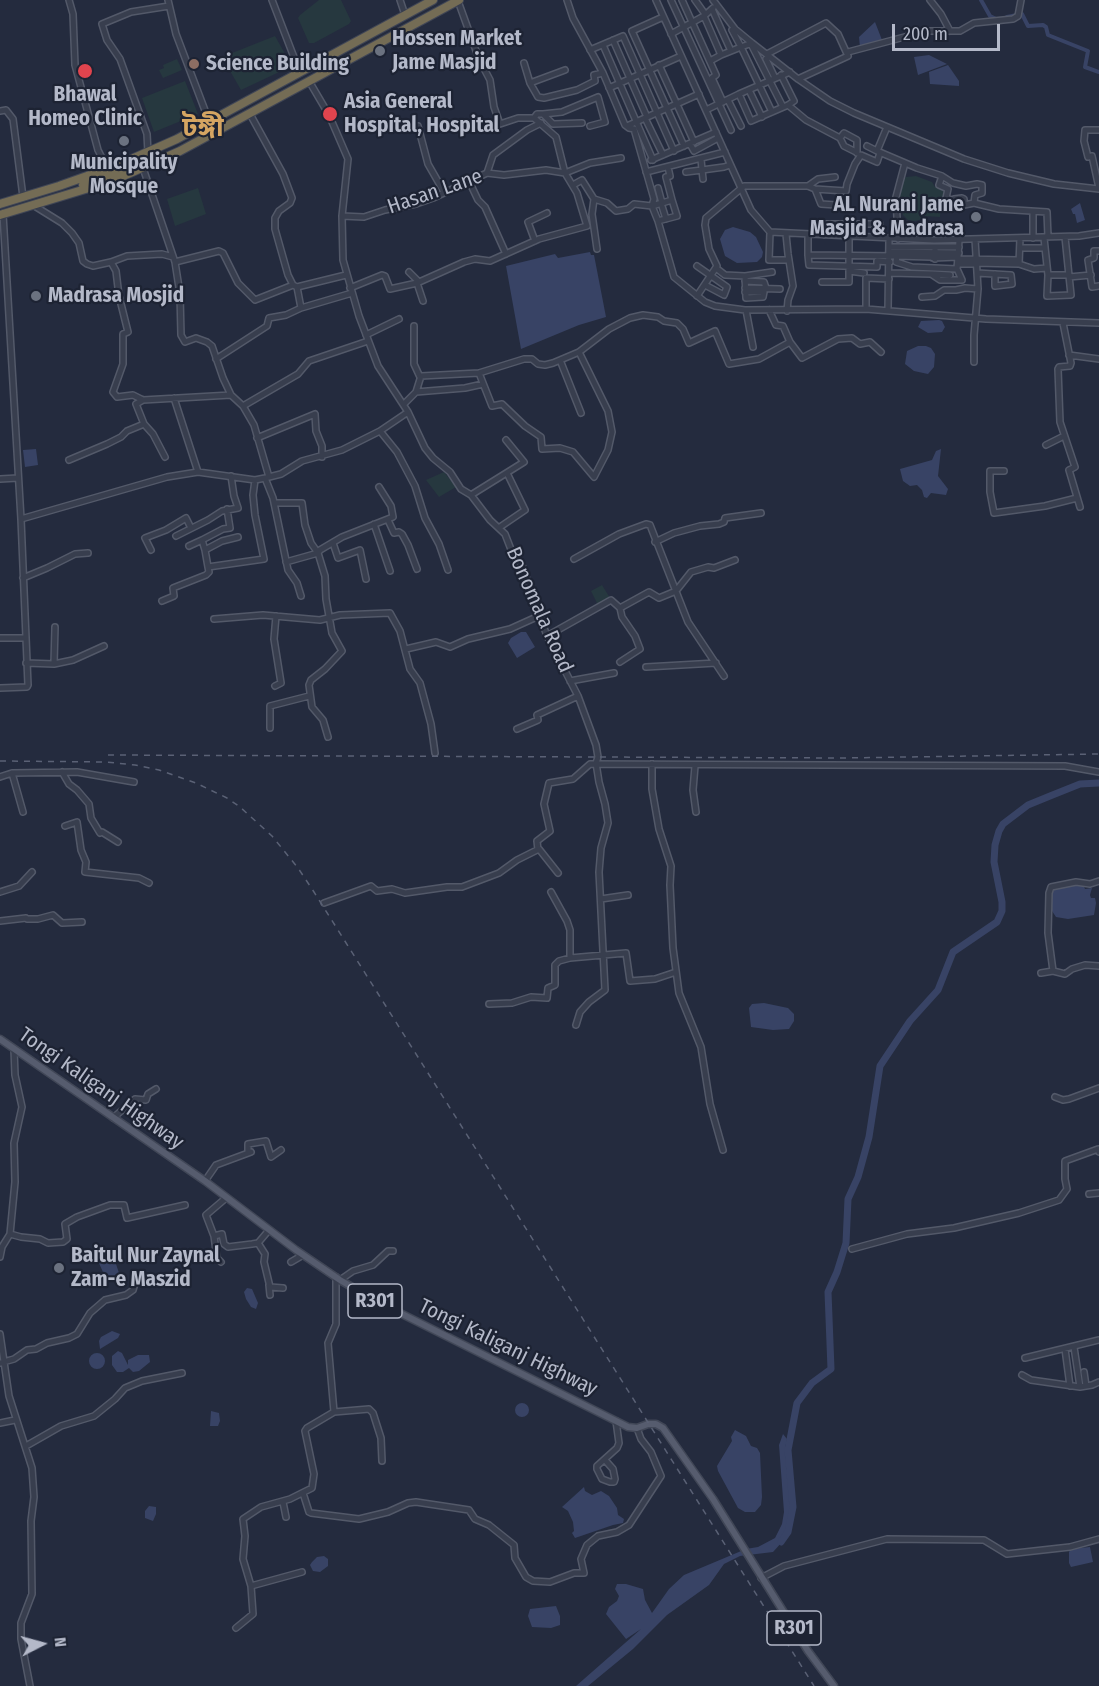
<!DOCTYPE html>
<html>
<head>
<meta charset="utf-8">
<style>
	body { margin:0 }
	#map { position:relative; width:1099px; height:1686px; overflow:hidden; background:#242b3e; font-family:"Fira Sans Condensed",sans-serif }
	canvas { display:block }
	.north { position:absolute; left:12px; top:1614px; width:60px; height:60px; -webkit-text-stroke:4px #1d2333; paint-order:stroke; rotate:84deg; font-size:16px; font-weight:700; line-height:24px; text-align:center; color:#b4b9c9 }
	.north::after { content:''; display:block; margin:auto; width:21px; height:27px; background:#b4b9c9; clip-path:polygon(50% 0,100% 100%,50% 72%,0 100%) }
	.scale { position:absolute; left:892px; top:24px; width:108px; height:27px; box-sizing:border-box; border:3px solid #b4b9c9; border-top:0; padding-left:8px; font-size:18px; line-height:21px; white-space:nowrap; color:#b4b9c9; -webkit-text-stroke:4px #1d2333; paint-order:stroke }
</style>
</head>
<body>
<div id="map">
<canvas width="1099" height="1686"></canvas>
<div class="north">N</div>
<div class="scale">200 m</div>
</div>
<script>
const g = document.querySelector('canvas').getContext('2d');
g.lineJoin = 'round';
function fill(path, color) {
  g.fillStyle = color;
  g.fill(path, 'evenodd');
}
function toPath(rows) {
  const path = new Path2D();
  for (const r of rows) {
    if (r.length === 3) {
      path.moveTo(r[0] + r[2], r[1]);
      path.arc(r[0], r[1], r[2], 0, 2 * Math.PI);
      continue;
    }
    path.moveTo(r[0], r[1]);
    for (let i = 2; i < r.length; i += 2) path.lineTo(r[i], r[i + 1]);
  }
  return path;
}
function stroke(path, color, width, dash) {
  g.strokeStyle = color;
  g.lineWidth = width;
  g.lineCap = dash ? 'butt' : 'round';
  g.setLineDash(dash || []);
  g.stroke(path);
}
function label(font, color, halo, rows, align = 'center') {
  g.font = font + ' "Fira Sans Condensed","Noto Sans Bengali",sans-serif';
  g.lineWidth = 4.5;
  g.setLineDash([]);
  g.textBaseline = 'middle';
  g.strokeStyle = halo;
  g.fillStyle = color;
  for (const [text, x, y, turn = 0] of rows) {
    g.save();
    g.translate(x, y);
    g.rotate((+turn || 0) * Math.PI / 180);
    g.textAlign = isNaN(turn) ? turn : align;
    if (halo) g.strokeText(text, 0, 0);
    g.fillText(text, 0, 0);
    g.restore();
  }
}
fill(toPath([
	[319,0,341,0,351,21,349,24,314,43,309,43,298,18,300,15],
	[275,36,292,66,241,90,222,57],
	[177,59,182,70,163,78,159,70,164,68,163,65],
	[185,81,198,114,154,132,142,98],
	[916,176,932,182,935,187,944,191,945,197,941,205,940,217,924,216,923,219,915,221,908,220,903,215,900,205,900,193,904,179,906,177],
	[198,188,206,214,175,226,167,199],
	[444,472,456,487,439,497,426,480],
	[602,585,610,598,598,605,591,591]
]), '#26383f');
fill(toPath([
	[875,22,882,40,860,48,859,37],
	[929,55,947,64,918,75,914,57],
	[948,65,959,81,959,86,930,84,929,72],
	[1080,203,1085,220,1077,223,1075,214,1073,214,1071,209],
	[733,227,750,232,756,237,763,252,762,257,757,262,737,263,725,256,720,239,725,230],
	[590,252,591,255,594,255,606,317,579,325,521,349,506,266,555,254,558,258],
	[939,320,942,321,945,327,942,332,928,333,918,327,921,321],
	[918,346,926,346,931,348,935,354,934,367,928,374,914,371,905,364,907,351],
	[36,449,38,465,25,467,23,450],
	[941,449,938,476,948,489,946,495,931,493,927,498,924,497,922,490,917,485,910,486,903,481,900,469,932,460,936,451],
	[521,632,526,632,535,647,517,658,508,643,511,638],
	[1083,884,1085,889,1092,888,1090,895,1091,898,1095,898,1096,903,1094,915,1068,919,1056,917,1052,911,1052,889,1057,886],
	[764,1003,788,1008,794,1014,794,1021,789,1029,773,1030,751,1027,749,1008,752,1004],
	[107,1253,112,1254,114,1258,119,1273,118,1277,112,1281,107,1281,98,1261,103,1255],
	[247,1288,252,1289,258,1303,256,1309,251,1307,246,1299,244,1292],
	[112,1331,120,1334,118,1338,100,1349,99,1341,101,1337],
	[118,1351,122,1353,128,1365,128,1360,138,1355,149,1355,150,1362,139,1371,133,1372,129,1368,123,1372,117,1372,112,1365,112,1356],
	[97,1361,8],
	[522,1410,7],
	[211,1411,219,1413,220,1421,218,1426,210,1426],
	[735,1430,746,1436,751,1446,757,1448,760,1453,762,1497,761,1505,755,1512,745,1512,738,1508,718,1471,717,1466,732,1441,731,1437],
	[783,1434,787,1439,785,1449,788,1480,792,1497,791,1523,783,1541,773,1552,740,1556,724,1564,709,1585,667,1615,633,1649,588,1686,576,1686,641,1629,626,1639,606,1614,609,1607,617,1601,619,1596,615,1589,617,1584,626,1584,643,1589,645,1600,652,1613,669,1589,684,1575,746,1549,758,1547,775,1538,782,1524,784,1512,779,1445],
	[584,1487,585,1491,592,1495,601,1491,609,1496,617,1508,618,1515,624,1519,623,1523,613,1525,575,1538,572,1533,574,1531,573,1522,568,1511,562,1507],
	[149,1506,156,1507,156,1514,153,1521,145,1518,145,1511],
	[1090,1547,1093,1562,1071,1567,1069,1563,1069,1552,1071,1549],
	[324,1556,328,1559,328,1566,320,1572,313,1571,310,1565,312,1562,317,1557],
	[556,1606,560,1616,560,1625,551,1628,532,1627,528,1616,530,1609]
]), '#384365');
stroke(toPath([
	[981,0,990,16,996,19],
	[1007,17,1022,14,1028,26,1043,25,1046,27,1048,35,1088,51,1085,67,1099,72]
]), '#384365', 4);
stroke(toPath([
	[781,1542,788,1532,793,1507,788,1450,797,1403,812,1383,831,1369,828,1292,837,1272,846,1243,848,1199,858,1177,869,1137,880,1066,910,1021,938,990,953,952,997,922,1002,911,1002,902,994,862,995,845,999,831,1003,824,1028,805,1050,796,1080,784,1099,783]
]), '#384365', 7);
const minor = toPath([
	[69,0,73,14,75,65,98,150,107,168],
	[168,0,176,34,209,121],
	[272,0,300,73],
	[400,0,405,15],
	[567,0,573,18,603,73,625,125,629,128,634,129,654,199,652,206,672,200,677,216,658,221,674,277,705,302,715,306,745,310,866,309,986,319,1099,323],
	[656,0,751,210,770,232,934,240,1079,236,1099,233],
	[671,0,731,130],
	[682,0,716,75,712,78,723,102],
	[695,0,705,14],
	[713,0,735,29,752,43,798,79,830,101,854,113,964,159,1008,173,1054,184,1099,189],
	[930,0,941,14,950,31],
	[712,9,731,51,721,55],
	[704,16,721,55,710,61],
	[663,17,632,31,684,146],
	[735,29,732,30,741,47,752,43],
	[671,34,704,16,713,8],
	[613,40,647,117],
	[751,44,783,107],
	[603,45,653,160],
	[590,50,623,36,674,151],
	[731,51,741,47,772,112],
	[848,52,927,31,960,31,974,23,1013,19,1018,16,1021,0],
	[767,54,826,23,838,34,848,56,798,79],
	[766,59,775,78],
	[524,63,530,83,538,97,544,98,577,90,595,81,594,75,603,73],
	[659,65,694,142],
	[790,72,739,94,751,121,788,105,806,120,840,138,844,146,856,152],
	[781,75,794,101,788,105],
	[309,81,329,115,348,159,342,216,343,260,359,316,378,366,408,412,425,448,433,458,450,472,461,489,471,495,490,520,505,534,512,552,522,565,547,636,578,696,596,745,598,757,596,763,599,782,605,804,608,823,601,848,599,872,605,990,589,1002,580,1012,576,1025],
	[530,83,565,70],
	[609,88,681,56],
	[749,90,762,117],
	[728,100,741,126],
	[706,110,739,94],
	[0,111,6,110,13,119,23,197],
	[250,114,283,174,292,198,290,203,279,211,275,218,275,229,288,275,293,285,297,287],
	[543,114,562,112,598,97,605,122,590,126],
	[534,118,537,114,543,114,553,124,582,123],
	[645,118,663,155],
	[418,126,428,164,444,192],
	[627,126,699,94],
	[887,127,877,151,917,168,942,176,953,183,966,186,977,184,982,185,982,193,975,195,974,203],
	[840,138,844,133,857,140,857,153],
	[690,144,694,151,718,138],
	[867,146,877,151],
	[148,153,147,134,120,59,107,40,102,24,131,12,169,6],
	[701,159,702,170,724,167,730,165],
	[651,160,716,132],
	[668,167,670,176,666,177,672,200],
	[143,168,175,262,180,294,181,335,185,342,196,338,207,342,212,346,223,378,231,395,243,406,254,425,269,477],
	[646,172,725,152],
	[686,172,702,170,703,179],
	[487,173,493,155,527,130,541,123],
	[942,176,939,185,948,189,946,198,954,201,954,199,962,198,964,199,964,205,974,203,999,209,1047,212,1048,237],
	[469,181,478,200,485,207,506,254],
	[573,185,582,180,594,199,607,203,616,211,628,209,634,204,652,206,658,221],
	[808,186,818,179,835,177],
	[658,188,662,203],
	[1099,188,1092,156,1088,157,1084,141,1085,130,1099,130],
	[815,189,821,204,836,205],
	[594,199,592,214,597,249],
	[661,203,666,219],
	[33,205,62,223,72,233,79,243,83,261,87,264,93,266,111,262,127,256,162,254,173,257],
	[1033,212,1033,238],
	[342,216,364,217,385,210,416,204,433,198,487,173,504,175,546,170,565,173,590,163,621,158],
	[770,232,769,260,789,260],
	[786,234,788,254,793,286,788,300,787,311],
	[808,234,808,255,897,256],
	[824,235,824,224,880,224],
	[1065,237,1071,295,1047,296,1048,275,1069,275],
	[1044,238,1048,275],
	[898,239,896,197,905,163],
	[535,241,528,222,547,213],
	[889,247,935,247,935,259],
	[935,247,959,247],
	[1020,248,1045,248],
	[1099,251,1094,251,1094,258,1088,260,1092,287,1099,286],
	[889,252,959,253],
	[930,253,931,257,897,256,896,262,912,267,957,269,958,257],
	[808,255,809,265,877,267,877,261,890,262],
	[933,258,958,257,959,240],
	[958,259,1019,260],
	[111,262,116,271,119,296,128,332,123,334,123,364,113,392,117,397,133,395,143,400,231,395],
	[175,262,219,251,223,253,238,283,255,300,293,285],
	[976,263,1019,264,1020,238],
	[958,264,976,264],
	[1019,264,1034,269,1047,268],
	[697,266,727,287,724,295,705,285],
	[716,268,725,275,745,276,772,272],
	[849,271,864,273],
	[409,272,419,282],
	[890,273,931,274,940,280,962,280,957,269],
	[977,273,1011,275,1012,284,995,286,995,274],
	[932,274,950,275],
	[745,276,746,298,763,297,764,292],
	[1069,277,1091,275],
	[745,281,764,282,766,288],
	[822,282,849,282,849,237],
	[417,283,423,301],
	[350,288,382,275,385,276,390,289,417,283,464,262,475,259,490,261,539,239,587,226,577,193,565,173,556,137,534,118,518,118,500,124,494,107,490,80,479,59,458,1],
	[745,288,780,289],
	[745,292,764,292,764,289],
	[697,296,717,266,709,249,705,225,706,218,744,186,808,186,815,189,846,191,847,184,855,164,861,155,877,162,880,153],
	[922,297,935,296,944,290,956,290,965,288,978,289],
	[301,308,352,293],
	[866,309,866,278,889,279],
	[746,310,753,347],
	[769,310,776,325,783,326,790,342],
	[888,310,889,239],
	[1063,323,1071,363,1070,366,1059,367,1058,369,1060,422,1075,467,1069,470,1080,507],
	[414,326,414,364,420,377],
	[366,335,399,319],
	[1069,355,1099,359],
	[216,359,267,326,269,318,286,315,301,308,297,287,346,275],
	[560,360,581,413],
	[974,362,974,335,978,289,975,239],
	[479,373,492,406,502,404,525,426,541,437,542,449,560,448,573,452,594,477,608,450,612,432,608,411,579,352],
	[416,392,465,388,483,384],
	[174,398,198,472],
	[143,400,136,404,144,424,153,434,165,457],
	[404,404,416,392,421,376,479,373,524,359,532,359,538,364,545,365,553,363,579,352,609,329,630,318,643,315,658,317,664,321,677,323,683,329,689,343,715,331,729,364,759,359,790,342,802,358,838,339,852,338,860,344,870,342,881,352],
	[243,406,298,374,309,361,368,341],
	[380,431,397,452,415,486,425,518,439,544,448,570],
	[257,438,315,414,316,431,322,446,322,457],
	[1046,445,1064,436],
	[69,460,107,444,121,437,127,431,144,424],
	[1004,471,990,471,990,492,994,513,1045,506,1077,498],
	[265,478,273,498,288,570,297,583,301,596],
	[0,479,18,478],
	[471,495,524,462,506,440],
	[274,503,302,503,305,525,311,543,318,553,320,550,342,537,393,517,391,506,379,487],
	[21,519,167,477,198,472,255,480,265,478,281,474,302,461,342,450,380,431,408,412],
	[388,520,394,533,399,532,402,534,408,545,417,569],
	[374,524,390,571],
	[500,527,525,510,507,473],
	[176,536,208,520,222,511,238,508,234,496,231,476],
	[655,542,674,533,700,526,719,524,724,522,725,518,761,513],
	[333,543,338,558,360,550,366,579],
	[189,546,202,540],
	[151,550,145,538,166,530,186,518,191,528],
	[205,550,202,540,223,529,230,528,227,509],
	[574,559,619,534,646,524,650,525,688,622,724,676],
	[286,562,318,553,325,576,326,599,332,633,342,651,325,669,311,680,309,685,312,707,323,720,328,737],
	[208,567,205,550,222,541,238,537],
	[23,578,47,568,75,554,88,553],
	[162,601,174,596,173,588,206,575,209,572,208,567,264,559,255,515,253,495,255,480],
	[620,608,622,617,635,636,640,649,620,662],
	[214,619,263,615,320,620,340,615,390,613,400,631,410,669,420,683,431,724,435,753],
	[547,636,611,600,620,608,649,592,659,598,676,591,691,572,708,567,714,568,735,560],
	[0,638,24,638],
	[406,649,436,642,450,647,468,639,510,629,541,615],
	[26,663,54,664,73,660,104,646],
	[54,664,55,627],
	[646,667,716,663],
	[570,681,614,673],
	[275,686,281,683,274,639,276,616],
	[0,688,27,687,28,685,21,519,3,214],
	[270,728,270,706,309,696],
	[517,729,538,720,537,715,578,696],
	[652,764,652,789,659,829,671,866,670,885,673,948,679,993,701,1047,710,1104,723,1150],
	[695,766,693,790,696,812],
	[62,772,69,784,77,790,89,804,91,818,100,833,102,832,118,842],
	[12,773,23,812],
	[0,777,12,773,77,772,134,782],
	[65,826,77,822,81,850,86,862,85,872,139,878,149,883],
	[538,850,537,841,550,831,544,804,549,783,573,779,590,764,1065,766,1099,772],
	[0,892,19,886,32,872],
	[551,892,567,921,570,930,570,958,626,953,630,981,655,979,676,972],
	[601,899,628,895],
	[324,903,371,886,377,891,392,889,405,893,447,887,462,887,499,873,517,860,539,849,558,873],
	[0,921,26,918,27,919,38,919,53,915,62,923,82,922],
	[1053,971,1048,933,1049,893,1051,887,1076,882,1090,884,1099,881],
	[1041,973,1053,971,1065,974,1072,969,1085,965,1099,966],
	[489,1004,512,1003,531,997,547,998,548,988,555,985,555,965,559,961,570,958],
	[1055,1097,1063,1100,1069,1099,1099,1088],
	[113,1118,135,1099,146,1100,148,1094,156,1089],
	[248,1151,248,1144,266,1141,271,1157,281,1150],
	[205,1181,216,1165,251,1152],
	[1089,1194,1099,1193],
	[10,1234,21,1237,40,1239,48,1243,63,1242,67,1239,65,1224,77,1217,110,1205,124,1205,127,1218,185,1205],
	[214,1236,222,1234,224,1244,228,1247,252,1244,258,1243,269,1230],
	[258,1243,265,1254,264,1262,270,1287,283,1288],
	[852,1249,907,1234,954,1228,1019,1213,1059,1200,1067,1189,1065,1179,1065,1161,1098,1149,1099,1152],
	[0,1257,2,1247,10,1234,15,1182,14,1143,22,1107,15,1075,14,1049],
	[221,1262,217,1258,214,1236,206,1215,226,1198],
	[291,1262,303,1255],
	[336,1277,336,1324,328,1343,334,1412,369,1409,373,1413,381,1438,382,1461],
	[340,1280,353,1271,373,1265,388,1251,393,1251],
	[269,1285,270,1295],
	[0,1334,9,1396,32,1468,34,1497,31,1521,32,1594,21,1623,21,1639,30,1686],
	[1074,1347,1080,1387],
	[1065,1349,1070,1386],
	[1025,1358,1099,1340],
	[0,1363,14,1359,27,1350,36,1349,47,1343,69,1338,77,1334,90,1313,105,1300,126,1295,133,1290,137,1277],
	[1084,1372,1086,1386],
	[1022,1375,1031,1380,1080,1387,1092,1385,1099,1382],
	[0,1423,15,1420],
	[26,1446,61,1426,94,1416,115,1399,125,1388,142,1381,182,1373],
	[605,1460,613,1469,615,1479,614,1482,610,1482,602,1479,597,1469,597,1466,617,1448,619,1443,616,1421],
	[303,1493,309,1512,311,1513,359,1519,388,1512,408,1503,416,1502,469,1510,475,1519,489,1525,514,1545,515,1558,526,1577,533,1581,550,1582,574,1573,584,1573,581,1559,587,1545,598,1536,617,1532,629,1525,661,1476,651,1452,641,1439,637,1428],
	[283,1502,286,1517],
	[761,1578,784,1566,887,1539,984,1540,1007,1554,1070,1547,1099,1539],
	[251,1586,302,1572],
	[236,1628,253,1614,251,1586,243,1559,245,1536,243,1519,261,1507,290,1499,312,1488,314,1474,305,1431,307,1428,334,1412]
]);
const major = toPath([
	[0,1039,205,1181,296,1250,340,1280,374,1300,628,1427,637,1428,648,1424,656,1424,663,1428,713,1499,808,1651,834,1686]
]);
const highway = toPath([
	[83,185,121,172],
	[0,204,59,186,118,165,177,139,433,0],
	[0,215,112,181,180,151,459,0]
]);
stroke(minor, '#535969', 8);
stroke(major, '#414757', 9);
stroke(highway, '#404656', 10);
stroke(minor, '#383e4e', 5);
stroke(major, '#565c6e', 6);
stroke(highway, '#746c55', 8);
stroke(toPath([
	[108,755,843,758,1099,754],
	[0,761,106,762,135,765,159,770,196,783,227,798,240,807,272,836,298,868,314,892,814,1686]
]), '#5a6175', 1.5, [6, 6]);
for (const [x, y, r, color] of [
	[380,51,6,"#6b7280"],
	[194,64,6,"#8d6e63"],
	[85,71,8,"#e0444e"],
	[330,114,8,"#e0444e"],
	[124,141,6,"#6b7280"],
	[976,217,6,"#6b7280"],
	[36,296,6,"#6b7280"],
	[59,1268,6,"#6b7280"]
]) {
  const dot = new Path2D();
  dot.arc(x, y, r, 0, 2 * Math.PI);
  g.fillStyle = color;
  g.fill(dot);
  stroke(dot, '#1d2333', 2);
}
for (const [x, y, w] of [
	[375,1301,54],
	[794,1628,54]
]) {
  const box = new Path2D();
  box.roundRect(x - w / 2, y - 17, w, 34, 4.5);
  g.fillStyle = '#1d2333';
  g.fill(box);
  stroke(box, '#b4b9c9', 1.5);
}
label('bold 20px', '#b4b9c9', null, [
	["R301",375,1301],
	["R301",794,1628]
]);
label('bold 21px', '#b4b9c9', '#1d2333', [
	["Hossen Market",392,39],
	["Jame Masjid",392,63],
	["Science Building",206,64],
	["Bhawal",85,95,"center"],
	["Homeo Clinic",85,119,"center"],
	["Asia General",344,102],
	["Hospital, Hospital",344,126],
	["Municipality",124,163,"center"],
	["Mosque",124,187,"center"],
	["AL Nurani Jame",964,205,"right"],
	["Masjid & Madrasa",964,229,"right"],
	["Madrasa Mosjid",48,296],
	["Baitul Nur Zaynal",71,1256],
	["Zam-e Maszid",71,1280]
], 'left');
label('21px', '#b4b9c9', '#1d2333', [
	["Hasan Lane",435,192,-19],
	["Bonomala Road",539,610,66],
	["Tongi Kaliganj Highway",101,1089,35],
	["Tongi Kaliganj Highway",508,1348,26]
]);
label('bold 27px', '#d5a562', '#1d2333', [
	["টঙ্গী",203,128]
]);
</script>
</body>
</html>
